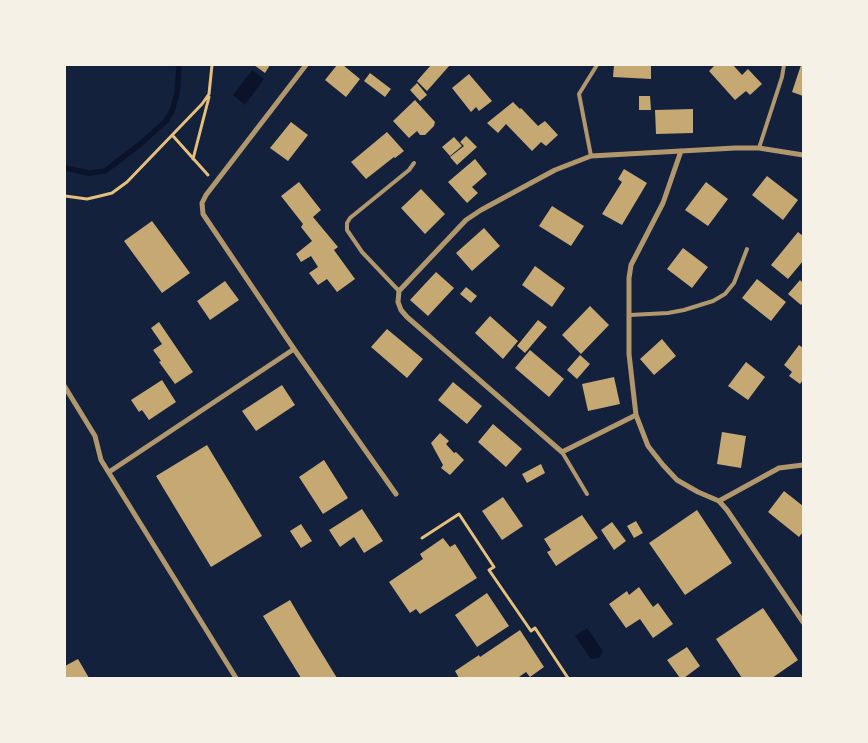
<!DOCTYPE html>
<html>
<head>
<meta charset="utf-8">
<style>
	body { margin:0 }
	#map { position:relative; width:868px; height:743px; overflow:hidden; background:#14213d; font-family:"PT Sans Narrow",sans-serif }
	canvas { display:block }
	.frame { position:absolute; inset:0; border:66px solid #f6f1e7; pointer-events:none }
</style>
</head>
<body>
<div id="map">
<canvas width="868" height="743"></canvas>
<div class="frame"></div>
</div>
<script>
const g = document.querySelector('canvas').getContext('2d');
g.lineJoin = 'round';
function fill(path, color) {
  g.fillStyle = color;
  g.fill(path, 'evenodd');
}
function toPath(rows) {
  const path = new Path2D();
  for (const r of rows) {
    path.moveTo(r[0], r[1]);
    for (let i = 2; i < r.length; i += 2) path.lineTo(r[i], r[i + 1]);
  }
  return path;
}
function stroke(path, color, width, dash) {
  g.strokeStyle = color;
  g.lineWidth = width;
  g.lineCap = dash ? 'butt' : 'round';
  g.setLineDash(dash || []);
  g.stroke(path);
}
fill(toPath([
	[252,70,264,79,245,105,233,95],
	[587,628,603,651,599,658,591,659,575,636]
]), '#0b132b');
stroke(toPath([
	[65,168,89,173,105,171,139,145,166,121,172,111,177,93,179,65]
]), '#0b132b', 5.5);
fill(toPath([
	[254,65,270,65,265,73],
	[337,65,343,65,360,79,346,97,325,80],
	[431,65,450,65,427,91,417,81],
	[614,65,651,65,651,79,613,77],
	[715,65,733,65,742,75,748,69,762,84,750,95,746,91,735,100,709,71],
	[801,65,803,65,803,96,792,92],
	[370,73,391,89,385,97,364,81],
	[469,74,492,101,479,111,476,107,471,112,452,88],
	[417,83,427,95,420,101,410,90],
	[639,96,650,96,651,110,639,110],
	[415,100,435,122,434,126,425,135,420,135,417,131,409,138,393,121],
	[513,102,520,109,521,108,538,126,545,121,558,135,546,146,541,142,532,151,506,124,498,133,487,123],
	[693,109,693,133,656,134,655,110],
	[291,122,308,135,288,161,270,148],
	[387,132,404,151,395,158,394,157,366,179,351,162],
	[466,136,477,147,457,165,450,157,464,146,460,142],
	[454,137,462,146,450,156,442,147],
	[475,159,487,174,472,187,478,193,467,203,448,182],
	[624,169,647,183,622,225,602,214,622,182,618,179],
	[767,176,798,200,783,220,752,195],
	[299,182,321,210,313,217,338,247,334,250,355,279,337,292,327,279,318,285,309,273,318,267,311,256,301,262,296,254,312,241,301,227,303,224,281,196],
	[706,182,728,199,708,226,685,210],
	[421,189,445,214,425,234,401,208],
	[552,206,584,226,571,246,539,226],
	[152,221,190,273,162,293,124,241],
	[484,228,500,246,472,271,456,253],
	[798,232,803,236,803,261,788,279,771,265],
	[683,248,708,267,692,288,667,269],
	[535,266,565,288,552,307,522,285],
	[436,272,454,288,428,316,410,300],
	[757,279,786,302,771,321,742,298],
	[800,280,803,283,803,302,801,305,788,294],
	[225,281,239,300,210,320,197,301],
	[466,287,477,296,471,303,460,294],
	[590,306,609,325,581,354,562,335],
	[490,316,518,341,503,359,475,333],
	[538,320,547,327,525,353,517,346],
	[159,322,193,372,175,384,159,362,161,361,153,350,162,344,151,328],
	[387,329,423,359,407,378,371,347],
	[662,339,676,356,654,375,640,359],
	[799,345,803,348,803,380,800,384,789,376,792,372,784,365],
	[530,350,564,379,549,397,515,368],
	[580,355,590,364,577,379,567,370],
	[746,362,765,377,748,400,728,386],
	[614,377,620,404,588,411,582,384],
	[162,380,176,402,149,420,142,410,139,412,131,400],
	[453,382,482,406,467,424,438,400],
	[282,385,295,405,256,431,242,411],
	[493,424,522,449,506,467,478,442],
	[722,432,746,436,741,468,717,464],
	[440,433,449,441,446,444,454,453,456,452,464,460,450,475,441,468,443,465,431,443],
	[207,445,262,536,211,567,156,476],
	[324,460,348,498,323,514,299,477],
	[541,464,545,473,527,483,522,474],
	[784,491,803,506,803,532,799,537,768,512],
	[503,497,523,526,502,540,482,511],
	[362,509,383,541,364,553,354,537,340,547,329,530],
	[697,510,732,563,685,595,649,543],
	[582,515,598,538,556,566,547,552,551,550,544,539],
	[636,521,643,533,634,538,627,526],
	[612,522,626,541,614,550,601,530],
	[301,524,312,541,301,548,290,531],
	[443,538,450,547,455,544,477,578,420,614,416,609,410,613,389,582,423,559,420,554],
	[639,587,653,607,658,603,673,624,653,638,640,619,626,628,609,604,627,591,629,595],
	[487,593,509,626,477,647,455,615],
	[290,600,307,629,337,678,301,678,263,616],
	[763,608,798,660,772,678,742,678,716,639],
	[520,630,544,667,530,677,526,672,519,677,520,678,459,678,455,671,479,655,480,657],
	[687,647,700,666,684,678,680,678,667,660],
	[78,659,89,678,65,678,65,666]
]), '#c6a872');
stroke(toPath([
	[173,136,208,175],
	[193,159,209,97],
	[65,196,87,199,100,196,112,193,127,182,202,104,209,94,212,65],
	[422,538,459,514,494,567,489,570,531,631,535,628,568,678]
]), '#e5c07b', 3);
stroke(toPath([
	[759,148,782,77,784,65],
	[591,156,579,94,597,65],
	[399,291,362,252,347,230,347,223,350,218,409,170,414,163],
	[630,315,668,313,684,310,713,301,725,294,734,283,747,249],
	[562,452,587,494]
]), '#b1986c', 4);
stroke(toPath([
	[306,65,206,195,202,203,203,214,294,349,396,494],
	[681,151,663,203,631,265,629,278,629,354,636,415,562,452,407,317,401,310,398,302,399,291,466,220,481,210,555,170,591,156,735,148,759,148,803,155],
	[65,387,95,436,101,460,236,678],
	[636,415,648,446,663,465,677,480,698,492,719,501,727,510,803,622],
	[109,472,294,349],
	[719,501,779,468,803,465]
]), '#b1986c', 5);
</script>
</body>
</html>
